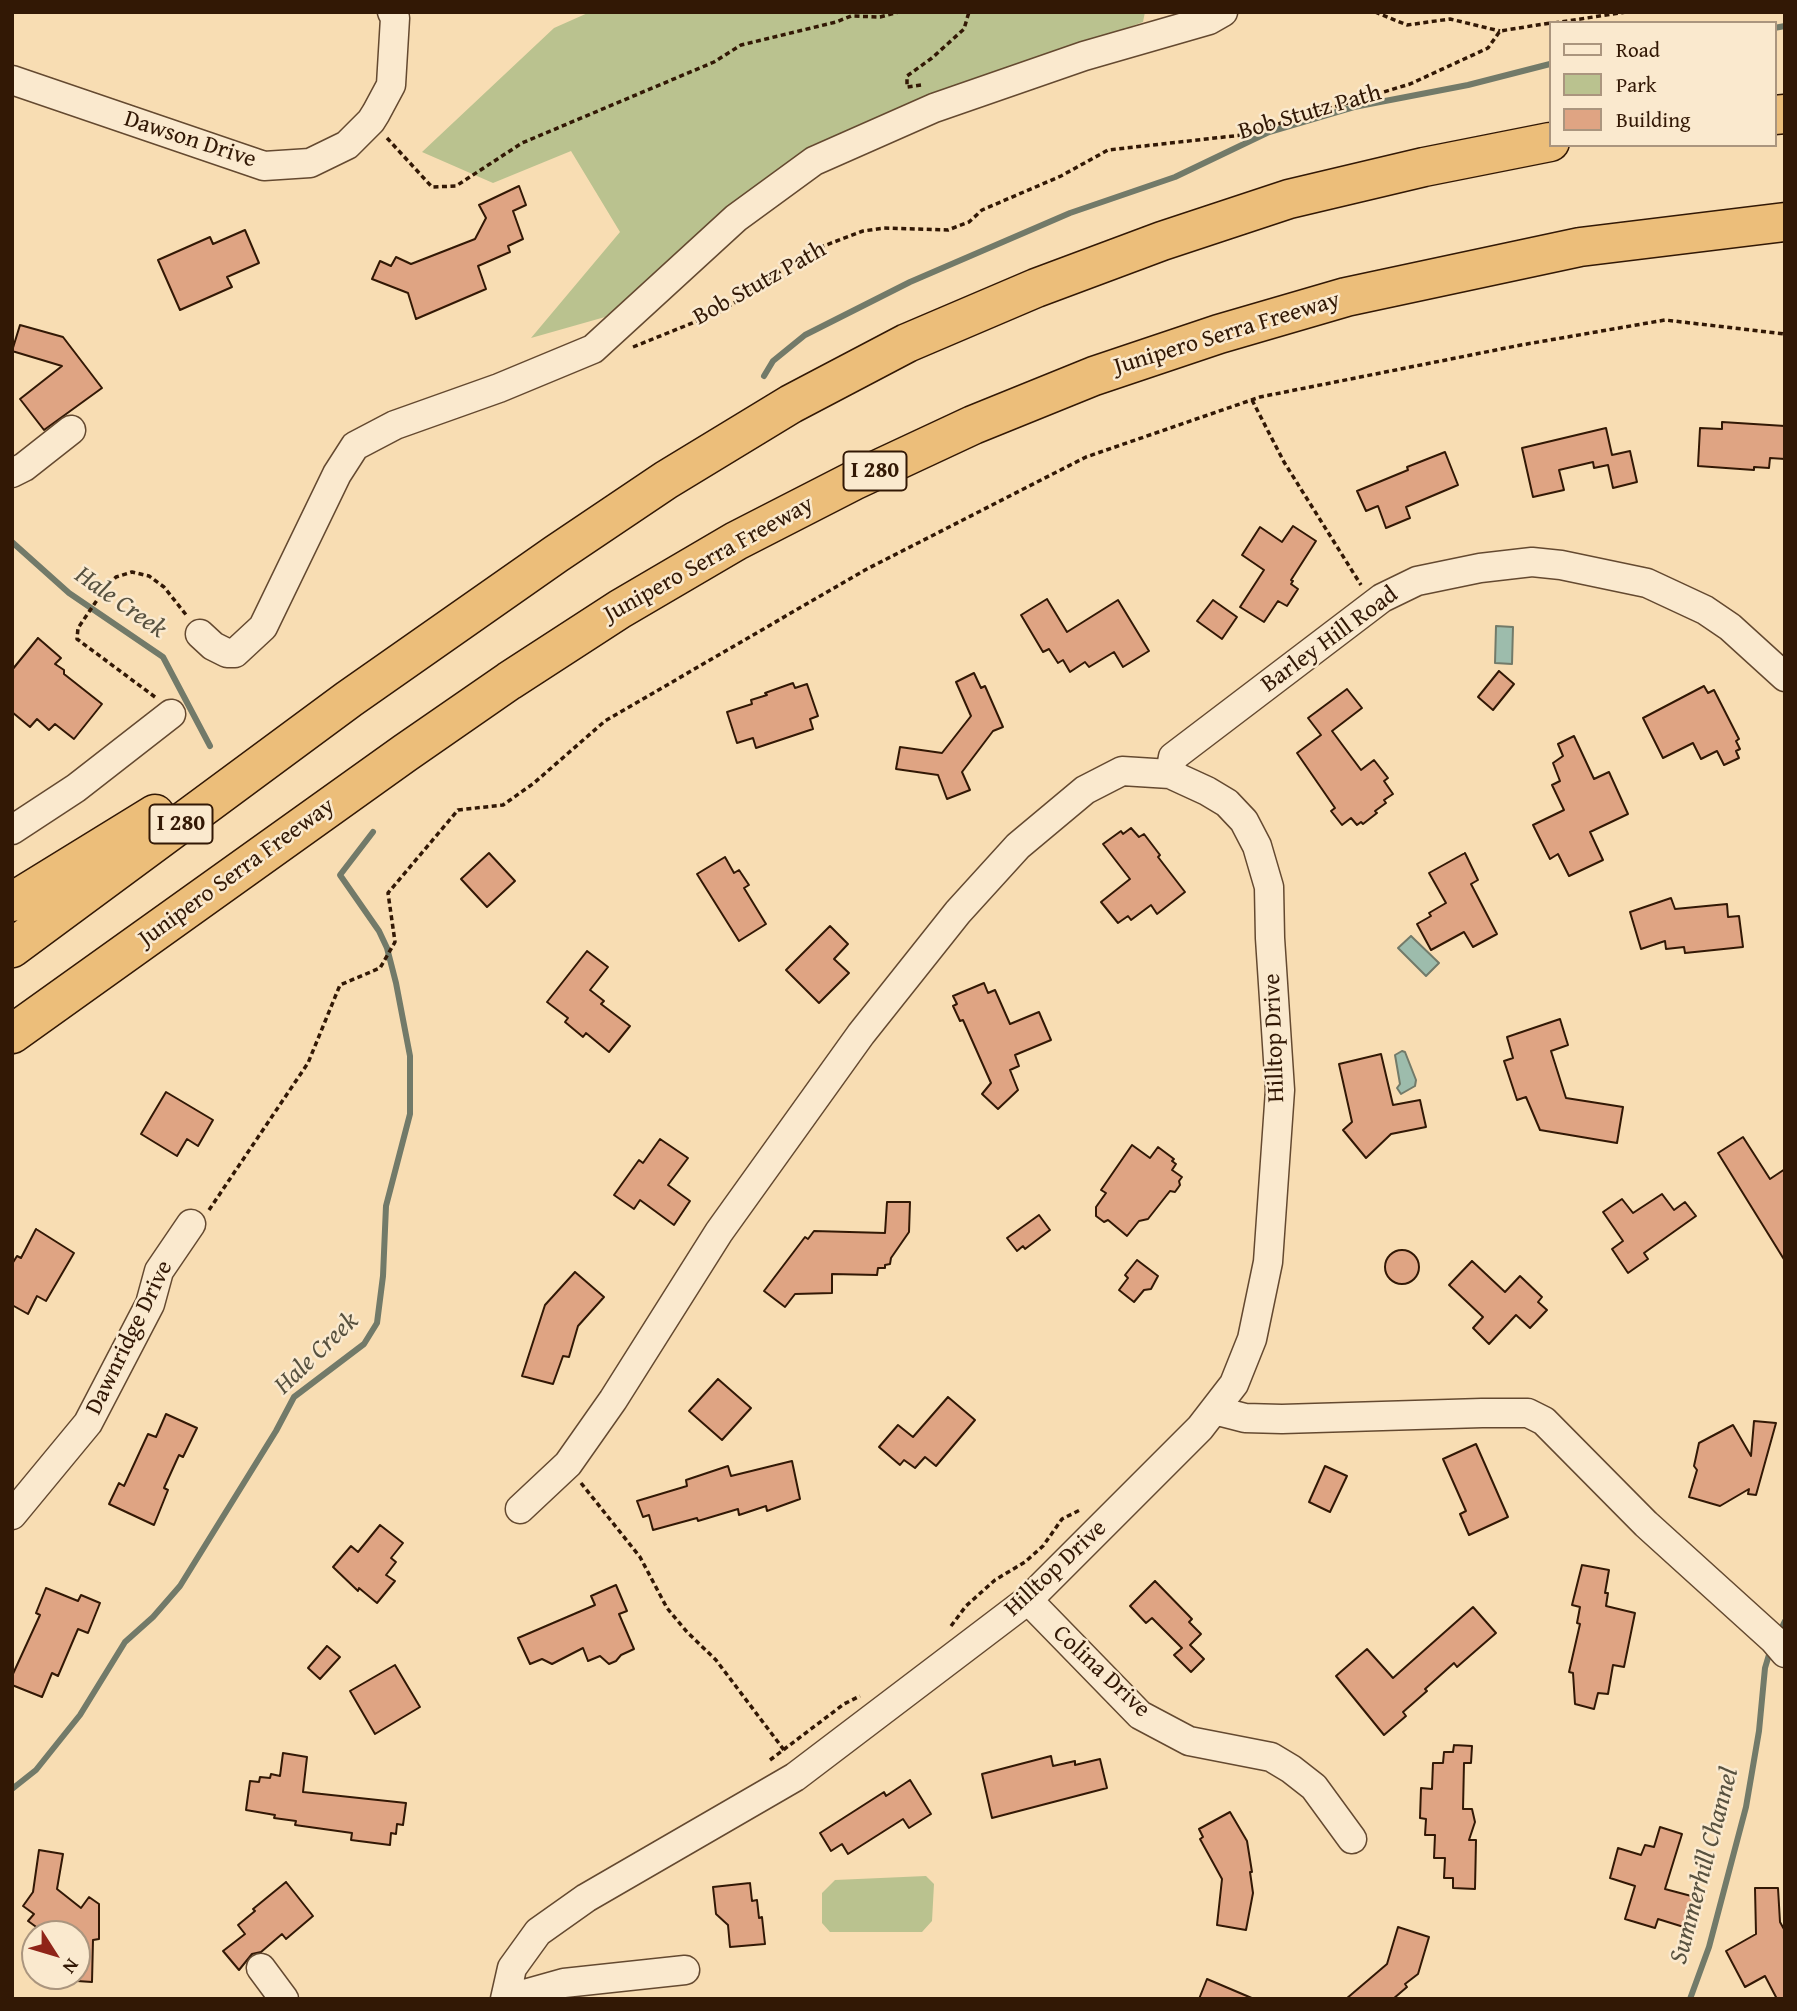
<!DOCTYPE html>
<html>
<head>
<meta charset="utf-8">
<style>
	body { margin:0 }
	#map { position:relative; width:1797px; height:2011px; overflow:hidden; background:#f8ddb3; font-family:"Gentium Book Plus",serif }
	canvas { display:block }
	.frame { position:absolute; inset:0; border:14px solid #321805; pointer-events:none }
	.legend { position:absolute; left:1549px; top:21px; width:228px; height:126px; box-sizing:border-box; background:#fae9ce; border:2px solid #aa957e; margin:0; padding:9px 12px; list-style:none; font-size:21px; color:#321805 }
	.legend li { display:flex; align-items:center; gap:14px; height:35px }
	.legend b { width:35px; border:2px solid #aa957e }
	.north { position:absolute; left:21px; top:1920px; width:70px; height:70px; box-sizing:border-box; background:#fae9ce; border:2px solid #aa957e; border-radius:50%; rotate:127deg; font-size:19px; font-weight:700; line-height:28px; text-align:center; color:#321805 }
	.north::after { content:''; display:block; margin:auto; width:24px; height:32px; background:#8f2418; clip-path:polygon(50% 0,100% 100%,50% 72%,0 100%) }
</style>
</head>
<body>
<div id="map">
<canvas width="1797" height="2011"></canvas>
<div class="frame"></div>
<ul class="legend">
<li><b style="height:9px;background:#fae9ce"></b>Road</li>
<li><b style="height:19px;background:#bac28f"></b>Park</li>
<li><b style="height:19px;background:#dfa483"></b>Building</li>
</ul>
<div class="north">N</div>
</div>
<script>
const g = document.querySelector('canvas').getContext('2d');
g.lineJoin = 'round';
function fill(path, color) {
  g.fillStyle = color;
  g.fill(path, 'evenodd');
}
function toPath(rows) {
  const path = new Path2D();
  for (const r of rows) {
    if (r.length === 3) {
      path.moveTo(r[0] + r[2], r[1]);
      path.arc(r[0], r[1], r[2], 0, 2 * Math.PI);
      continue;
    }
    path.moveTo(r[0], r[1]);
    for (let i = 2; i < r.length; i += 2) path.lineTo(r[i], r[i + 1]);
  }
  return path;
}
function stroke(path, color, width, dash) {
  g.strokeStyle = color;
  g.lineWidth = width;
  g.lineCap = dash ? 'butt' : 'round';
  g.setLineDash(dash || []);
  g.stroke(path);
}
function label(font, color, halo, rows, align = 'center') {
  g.font = font + ' "Gentium Book Plus",serif';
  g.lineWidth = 5;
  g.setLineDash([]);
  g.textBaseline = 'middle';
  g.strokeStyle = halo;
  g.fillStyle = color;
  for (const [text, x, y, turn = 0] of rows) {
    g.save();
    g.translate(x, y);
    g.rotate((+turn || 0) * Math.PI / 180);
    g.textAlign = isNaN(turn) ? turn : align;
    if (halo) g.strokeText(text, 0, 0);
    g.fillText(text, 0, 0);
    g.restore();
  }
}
fill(toPath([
	[590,12,1145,12,1143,22,812,145,605,317,531,338,620,232,571,151,493,183,422,152,554,28],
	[926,1876,934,1884,932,1921,922,1932,830,1932,822,1923,822,1893,835,1880]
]), '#bac28f');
const water = toPath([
	[1496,626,1513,627,1512,664,1495,663,1496,626],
	[1411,936,1439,963,1426,976,1398,948,1411,936],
	[1402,1051,1405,1052,1416,1080,1415,1086,1401,1094,1397,1088,1400,1084,1395,1055,1402,1051]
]);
fill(water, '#9dbcac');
stroke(water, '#727a69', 2);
stroke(toPath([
	[1774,28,1785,26],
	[764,376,773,361,805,335,910,282,1070,213,1175,177,1269,132,1354,107,1468,85,1550,64],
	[12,542,69,593,163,657,210,746],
	[1778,1635,1785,1621],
	[12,1789,36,1770,80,1715,125,1642,153,1617,180,1586,276,1431,294,1397,364,1344,377,1323,383,1276,386,1206,410,1114,410,1056,396,983,387,948,379,931,340,875,373,832],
	[1690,1999,1709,1947,1746,1807,1759,1731,1765,1668,1771,1648]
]), '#727a69', 6);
const building = toPath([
	[519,186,526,205,513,211,523,239,508,246,510,252,478,266,486,289,416,319,408,293,372,279,380,261,391,266,396,257,411,264,475,239,486,218,479,205,519,186],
	[245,230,259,263,227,277,232,287,180,310,158,260,210,237,213,244,245,230],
	[20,325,63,337,102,388,44,430,20,399,62,366,12,351,20,325],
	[1722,422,1785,426,1785,459,1770,458,1769,468,1754,467,1754,470,1698,466,1700,428,1722,429,1722,422],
	[1606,428,1612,455,1630,451,1637,482,1613,488,1608,465,1594,468,1593,462,1559,470,1564,490,1533,497,1522,448,1606,428],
	[1445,452,1458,485,1406,507,1410,518,1386,528,1378,506,1366,511,1357,491,1408,470,1407,467,1445,452],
	[1293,526,1316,541,1291,580,1293,581,1291,584,1298,589,1287,606,1278,601,1264,622,1240,607,1264,570,1242,555,1260,527,1282,542,1293,526],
	[1047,599,1067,632,1118,600,1149,651,1123,667,1114,652,1089,667,1085,662,1070,672,1063,660,1058,663,1049,649,1043,652,1021,615,1047,599],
	[1213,600,1237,617,1222,639,1197,621,1213,600],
	[38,638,61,658,55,664,64,670,64,674,102,704,74,739,55,724,49,730,37,719,30,727,12,712,12,670,38,638],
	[1499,671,1514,684,1493,710,1478,697,1499,671],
	[974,673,981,688,985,686,1003,727,993,731,962,772,970,790,947,799,938,775,896,769,900,747,942,753,971,716,956,682,974,673],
	[793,683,795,688,807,684,818,716,810,719,813,729,756,748,753,738,737,743,727,712,752,704,751,700,767,695,765,693,793,683],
	[1704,686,1708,693,1714,690,1739,739,1736,741,1740,749,1736,751,1739,758,1724,765,1717,751,1701,759,1693,743,1663,758,1643,718,1704,686],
	[1347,689,1362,708,1332,731,1361,770,1374,760,1388,778,1384,781,1393,794,1384,800,1386,803,1375,811,1377,813,1363,824,1361,822,1357,825,1351,818,1342,825,1331,811,1335,808,1297,753,1321,735,1308,718,1347,689],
	[1574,736,1594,779,1609,772,1628,814,1590,832,1603,860,1569,876,1558,854,1550,859,1533,825,1564,810,1552,785,1560,781,1553,763,1563,756,1558,744,1574,736],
	[1131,828,1139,837,1144,834,1160,855,1158,857,1185,892,1157,914,1151,905,1131,920,1128,916,1118,923,1101,902,1130,879,1103,844,1121,831,1123,834,1131,828],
	[489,853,515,881,487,907,461,879,489,853],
	[1465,853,1478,880,1471,884,1497,934,1473,947,1464,932,1431,950,1417,924,1431,916,1429,913,1446,903,1429,873,1465,853],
	[725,857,734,873,739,870,749,885,744,888,766,924,739,941,697,874,725,857],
	[1671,898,1675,909,1727,904,1728,917,1739,916,1743,947,1685,953,1684,947,1666,949,1665,941,1641,949,1630,912,1671,898],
	[830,926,848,944,834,959,849,973,819,1003,786,970,830,926],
	[587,951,608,967,590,990,604,1001,601,1004,630,1026,609,1052,586,1033,583,1037,565,1022,568,1018,547,1002,587,951],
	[984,983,988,993,995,990,1010,1024,1039,1012,1051,1040,1015,1055,1019,1066,1010,1070,1018,1090,998,1109,982,1094,991,1083,963,1020,960,1021,953,1006,957,1004,953,996,984,983],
	[1560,1019,1568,1045,1551,1051,1566,1098,1623,1107,1617,1143,1540,1130,1526,1097,1517,1100,1504,1061,1513,1058,1507,1037,1560,1019],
	[1381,1054,1393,1105,1420,1100,1426,1127,1391,1134,1366,1158,1343,1130,1352,1122,1339,1064,1381,1054],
	[166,1092,213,1120,198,1146,187,1139,177,1156,141,1134,166,1092],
	[1743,1137,1770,1179,1785,1169,1785,1261,1718,1153,1743,1137],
	[660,1139,688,1158,668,1185,690,1201,674,1225,640,1200,634,1209,614,1195,639,1160,643,1163,660,1139],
	[1132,1145,1150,1158,1158,1147,1174,1159,1172,1161,1176,1164,1172,1170,1182,1177,1179,1181,1180,1185,1175,1192,1170,1191,1148,1219,1139,1221,1127,1236,1108,1220,1104,1222,1096,1216,1096,1207,1106,1193,1101,1190,1132,1145],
	[1662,1194,1674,1210,1685,1202,1696,1216,1644,1253,1648,1259,1628,1273,1612,1249,1623,1241,1603,1212,1622,1199,1633,1213,1662,1194],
	[887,1202,910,1202,909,1232,891,1258,890,1264,885,1265,885,1268,878,1268,877,1275,832,1274,832,1293,795,1294,785,1307,764,1291,805,1237,808,1239,814,1231,885,1233,887,1202],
	[1039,1215,1050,1230,1025,1249,1023,1246,1017,1251,1007,1238,1039,1215],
	[36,1229,74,1253,46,1301,37,1296,28,1314,12,1305,12,1264,17,1256,21,1258,36,1229],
	[1402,1267,17],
	[1137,1260,1158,1276,1151,1289,1144,1290,1134,1302,1119,1290,1128,1278,1125,1275,1137,1260],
	[1472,1261,1505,1292,1520,1276,1542,1297,1538,1302,1547,1310,1530,1328,1516,1315,1489,1344,1473,1328,1483,1317,1449,1285,1472,1261],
	[575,1272,604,1297,578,1326,569,1357,563,1356,553,1384,522,1376,545,1305,575,1272],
	[718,1379,751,1408,722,1440,689,1411,718,1379],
	[948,1397,975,1420,936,1466,925,1457,915,1468,904,1460,900,1465,879,1447,898,1425,913,1437,948,1397],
	[166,1414,197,1428,183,1457,179,1455,164,1488,168,1490,154,1525,109,1504,119,1483,124,1486,148,1434,156,1437,166,1414],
	[1754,1421,1776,1423,1756,1495,1748,1494,1749,1489,1720,1506,1689,1497,1697,1470,1694,1466,1699,1443,1733,1425,1751,1456,1754,1421],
	[1476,1444,1508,1517,1469,1535,1460,1514,1466,1511,1443,1459,1476,1444],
	[792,1461,800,1499,767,1511,766,1506,739,1515,738,1509,698,1521,697,1518,653,1530,649,1515,643,1517,637,1501,687,1486,686,1480,728,1466,731,1476,792,1461],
	[1325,1466,1347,1476,1330,1512,1309,1502,1325,1466],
	[380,1525,403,1543,391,1558,396,1562,386,1575,395,1581,377,1603,359,1588,358,1591,333,1567,351,1546,358,1552,380,1525],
	[1582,1565,1609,1570,1605,1593,1608,1593,1606,1606,1635,1613,1624,1667,1613,1665,1608,1694,1598,1693,1594,1709,1575,1704,1573,1673,1569,1672,1580,1624,1577,1623,1580,1607,1572,1605,1582,1565],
	[1155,1581,1192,1619,1189,1622,1201,1634,1190,1645,1204,1659,1191,1672,1174,1655,1182,1648,1152,1618,1146,1623,1130,1606,1155,1581],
	[616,1585,627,1611,619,1614,634,1649,621,1655,616,1661,609,1664,600,1656,588,1661,583,1648,552,1664,542,1659,530,1664,518,1638,595,1605,591,1596,616,1585],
	[46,1588,78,1601,81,1595,100,1603,88,1633,78,1629,58,1676,52,1673,42,1697,12,1685,12,1676,40,1615,36,1613,46,1588],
	[1473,1607,1496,1633,1457,1667,1454,1663,1425,1689,1427,1691,1403,1712,1406,1716,1384,1735,1336,1676,1367,1649,1393,1678,1473,1607],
	[327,1646,340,1657,320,1679,308,1668,327,1646],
	[395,1665,420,1707,375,1734,350,1691,395,1665],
	[1454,1745,1472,1746,1471,1763,1464,1763,1463,1809,1472,1809,1475,1822,1469,1840,1476,1840,1475,1889,1453,1888,1453,1878,1444,1878,1445,1858,1434,1858,1435,1835,1425,1835,1426,1819,1420,1818,1421,1788,1432,1789,1433,1763,1443,1763,1444,1752,1453,1752,1454,1745],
	[283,1753,307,1757,303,1792,406,1803,403,1825,397,1824,396,1834,391,1833,390,1845,351,1840,352,1833,295,1825,296,1821,274,1818,275,1815,246,1810,250,1781,259,1782,260,1777,270,1778,271,1774,280,1776,283,1753],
	[1051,1756,1053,1766,1075,1761,1075,1765,1100,1759,1107,1788,992,1818,982,1774,1051,1756],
	[910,1780,931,1814,909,1828,903,1819,848,1854,842,1844,831,1851,820,1833,884,1792,886,1796,910,1780],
	[1230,1812,1247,1841,1252,1872,1250,1872,1253,1893,1246,1930,1217,1925,1222,1879,1200,1839,1203,1837,1199,1829,1230,1812],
	[1660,1827,1682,1834,1665,1889,1695,1897,1687,1928,1658,1919,1655,1928,1625,1919,1635,1886,1610,1878,1618,1848,1641,1855,1645,1845,1654,1847,1660,1827],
	[39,1850,63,1854,57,1889,81,1908,89,1897,99,1904,99,1939,93,1940,92,1982,77,1981,77,1934,46,1934,28,1921,34,1914,23,1906,33,1892,39,1850],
	[286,1882,313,1916,286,1939,282,1934,261,1952,252,1954,239,1970,223,1951,245,1934,238,1925,255,1911,253,1909,286,1882],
	[750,1883,752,1901,757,1900,759,1918,762,1917,765,1944,730,1947,728,1925,716,1914,713,1887,750,1883],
	[1755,1888,1778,1888,1780,1922,1785,1931,1785,1999,1777,1999,1765,1976,1745,1987,1726,1951,1756,1934,1755,1888],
	[1398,1927,1429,1937,1418,1974,1405,1984,1407,1987,1393,1999,1346,1999,1387,1964,1398,1927],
	[1207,1979,1254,1999,1199,1999,1207,1979]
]);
fill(building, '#dfa483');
stroke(building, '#321805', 2);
const minor = toPath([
	[12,80,264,166,310,163,347,145,371,121,376,113,391,85,395,18,392,12],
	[12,473,24,467,71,430],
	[200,634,213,646,227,653,235,653,263,627,337,474,355,446,395,425,499,388,593,349,736,218,814,161,934,108,1084,56,1209,20,1223,12],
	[1170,774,1173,757,1382,598,1417,581,1480,568,1532,562,1561,565,1647,583,1705,610,1730,627,1785,677],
	[12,830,76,788,171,714],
	[1214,1410,1245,1418,1282,1419,1482,1413,1528,1413,1544,1421,1646,1524,1773,1639,1785,1653],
	[12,1515,88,1423,150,1304,159,1271,191,1224],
	[1028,1600,1140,1715,1189,1741,1271,1757,1291,1769,1314,1787,1352,1839],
	[261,1968,284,1999],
	[505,1999,512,1968,538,1932,586,1898,795,1777,1028,1600,1200,1428,1234,1384,1252,1339,1268,1262,1280,1090,1270,938,1269,887,1257,846,1244,821,1227,803,1207,791,1170,774,1122,771,1085,790,1018,846,958,912,861,1034,719,1232,613,1400,568,1464,520,1509],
	[507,1999,564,1983,685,1970]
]);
const highway = toPath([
	[1774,115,1785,114],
	[12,902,155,814],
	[12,948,349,699,556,554,666,480,791,404,907,343,1036,288,1162,241,1289,199,1424,167,1550,142],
	[12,1034,405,753,509,681,620,609,736,541,853,481,973,425,1094,376,1219,334,1346,297,1580,247,1785,222]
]);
stroke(minor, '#644930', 31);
stroke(highway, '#321805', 41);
stroke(toPath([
	[1375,12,1407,25,1450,19,1500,31],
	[1554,23,1626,12],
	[921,85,907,87,907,76,932,58,964,29,969,12],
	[387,138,432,187,456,186,522,143,714,62,741,45,836,22,851,16,880,17,899,12],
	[633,347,722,311,813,250,863,231,884,228,948,230,969,222,982,210,1061,176,1108,150,1242,135,1410,84,1488,48,1500,31,1550,23],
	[1252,400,1284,462,1361,585],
	[155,697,77,639,78,628,106,587,116,577,132,572,149,576,164,587,187,616],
	[209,1210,308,1063,340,985,380,968,395,942,388,893,458,810,503,805,534,783,605,721,865,570,1086,457,1260,397,1521,345,1665,320,1785,334],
	[581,1483,640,1557,667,1608,687,1632,716,1660,784,1750],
	[951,1626,966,1606,995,1580,1025,1562,1043,1546,1062,1519,1080,1510],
	[770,1760,844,1704,860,1696]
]), '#321805', 3.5, [5, 3.5]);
stroke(minor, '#fae9ce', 28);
stroke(highway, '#ecbe7a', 38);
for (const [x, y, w] of [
	[875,471,63],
	[181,824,63]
]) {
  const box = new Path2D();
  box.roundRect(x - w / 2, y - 19.5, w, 39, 5);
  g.fillStyle = '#fae9ce';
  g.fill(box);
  stroke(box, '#321805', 2);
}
label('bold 23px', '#321805', null, [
	["I 280",875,471],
	["I 280",181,824]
]);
label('24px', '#321805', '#fae9ce', [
	["Bob Stutz Path",1310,113,-16],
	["Dawson Drive",190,140,18],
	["Bob Stutz Path",760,284,-29],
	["Junipero Serra Freeway",1227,334,-17],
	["Junipero Serra Freeway",709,560,-29],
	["Barley Hill Road",1330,640,-36],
	["Junipero Serra Freeway",237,873,-36],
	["Hilltop Drive",1275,1038,-92],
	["Dawnridge Drive",130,1338,-64],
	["Hilltop Drive",1056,1569,-43],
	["Colina Drive",1101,1672,43]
]);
label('italic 26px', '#57513f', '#fae9ce', [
	["Hale Creek",120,603,35],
	["Hale Creek",317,1354,-44],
	["Summerhill Channel",1705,1866,-75]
]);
</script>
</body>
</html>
